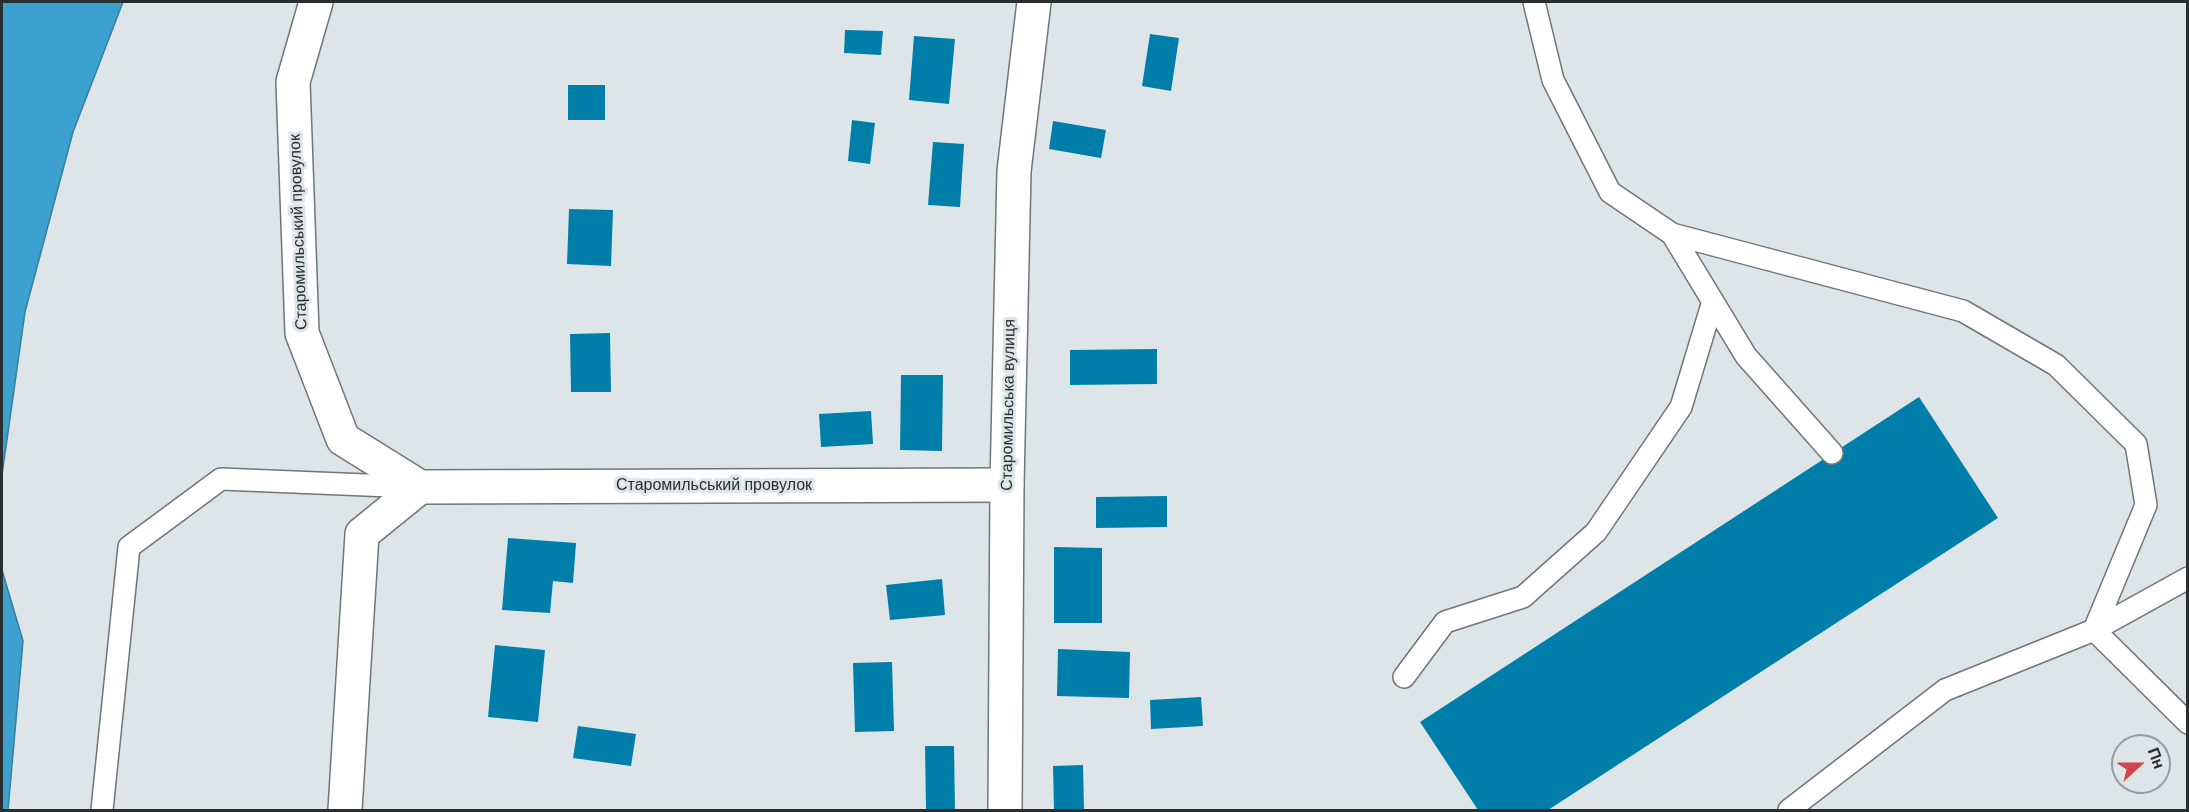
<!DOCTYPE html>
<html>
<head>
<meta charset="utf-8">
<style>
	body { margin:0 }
	#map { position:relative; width:2189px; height:812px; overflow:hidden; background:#dee5e8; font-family:"DM Sans",sans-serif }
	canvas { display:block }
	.frame { position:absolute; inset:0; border:3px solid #2b2e2f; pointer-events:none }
	.north { position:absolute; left:2111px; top:734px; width:60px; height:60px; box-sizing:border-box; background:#dee5e8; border:2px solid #969c9e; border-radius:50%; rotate:69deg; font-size:16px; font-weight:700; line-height:24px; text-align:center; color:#2b2e2f }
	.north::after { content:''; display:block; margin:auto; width:21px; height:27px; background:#d4444c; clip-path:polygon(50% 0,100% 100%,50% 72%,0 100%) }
</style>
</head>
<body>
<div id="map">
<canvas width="2189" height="812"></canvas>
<div class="frame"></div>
<div class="north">Пн</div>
</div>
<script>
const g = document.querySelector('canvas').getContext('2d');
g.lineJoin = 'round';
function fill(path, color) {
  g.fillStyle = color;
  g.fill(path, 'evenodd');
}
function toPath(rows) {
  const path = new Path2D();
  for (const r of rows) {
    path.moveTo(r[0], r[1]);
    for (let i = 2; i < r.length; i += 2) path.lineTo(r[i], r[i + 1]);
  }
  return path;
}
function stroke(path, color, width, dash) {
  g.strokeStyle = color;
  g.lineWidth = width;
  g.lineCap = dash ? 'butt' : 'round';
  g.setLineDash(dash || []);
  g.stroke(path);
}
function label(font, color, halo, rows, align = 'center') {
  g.font = font + ' "DM Sans",sans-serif';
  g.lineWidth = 6;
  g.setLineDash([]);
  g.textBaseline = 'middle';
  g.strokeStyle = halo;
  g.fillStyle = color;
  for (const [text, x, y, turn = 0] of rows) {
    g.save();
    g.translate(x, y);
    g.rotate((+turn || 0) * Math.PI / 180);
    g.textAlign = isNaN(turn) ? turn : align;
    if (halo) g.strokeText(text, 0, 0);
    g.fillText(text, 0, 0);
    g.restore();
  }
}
const water = toPath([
	[2,2,123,2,73,132,25,312,2,475,2,2],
	[2,570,23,641,8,810,2,810,2,570]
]);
fill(water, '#3ca1cf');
stroke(water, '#377e9f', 1.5);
fill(toPath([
	[845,30,883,31,881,55,844,53],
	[1150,34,1179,38,1171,91,1142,86],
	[914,36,955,39,949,104,909,100],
	[568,85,605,85,605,120,568,120],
	[852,120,875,123,870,164,848,161],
	[1053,121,1106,130,1101,158,1049,149],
	[933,142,964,144,960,207,928,205],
	[569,209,613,210,611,266,567,264],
	[610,333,611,392,571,392,570,334],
	[1157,349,1157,384,1070,385,1070,350],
	[901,375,943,375,942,451,900,450],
	[1919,397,1998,518,1548,810,1478,810,1420,722],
	[871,411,873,444,821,447,819,414],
	[1167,496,1167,527,1096,528,1096,497],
	[508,538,576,543,573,583,553,581,550,613,502,610],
	[1054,547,1102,548,1102,623,1054,623],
	[942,579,945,615,890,620,886,585],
	[495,645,545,650,538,722,488,717],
	[1058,649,1130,652,1129,698,1057,696],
	[892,662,894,731,855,732,853,663],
	[1201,697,1203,726,1151,729,1150,700],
	[578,726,636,734,631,766,573,758],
	[925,746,954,746,955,810,926,810],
	[1083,765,1084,810,1054,810,1053,766]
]), '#007eaa');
const service = toPath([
	[1534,2,1553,80,1610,192,1672,234,1963,311,2056,365,2136,444,2146,505,2094,630,2188,723],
	[1672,234,1746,356,1832,453],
	[1404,677,1445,622,1523,597,1596,532,1681,407,1713,301],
	[102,810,129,547,221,479,414,487],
	[1789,810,1945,690,2094,630,2188,578]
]);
const minor = toPath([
	[316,2,293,82,302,333,343,439,420,487],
	[345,810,362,534,420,487,1007,485]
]);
const tertiary = toPath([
	[1005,810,1007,485,1014,171,1034,2]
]);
stroke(service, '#707578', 24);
stroke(minor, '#707578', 36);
stroke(tertiary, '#707578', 36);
stroke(service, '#fff', 21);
stroke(minor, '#fff', 33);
stroke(tertiary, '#fff', 33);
label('16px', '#2b2e2f', '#dee5e8', [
	["Старомильський провулок",299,232,-92],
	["Старомильська вулиця",1009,405,-89],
	["Старомильський провулок",714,486]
]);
</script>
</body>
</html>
